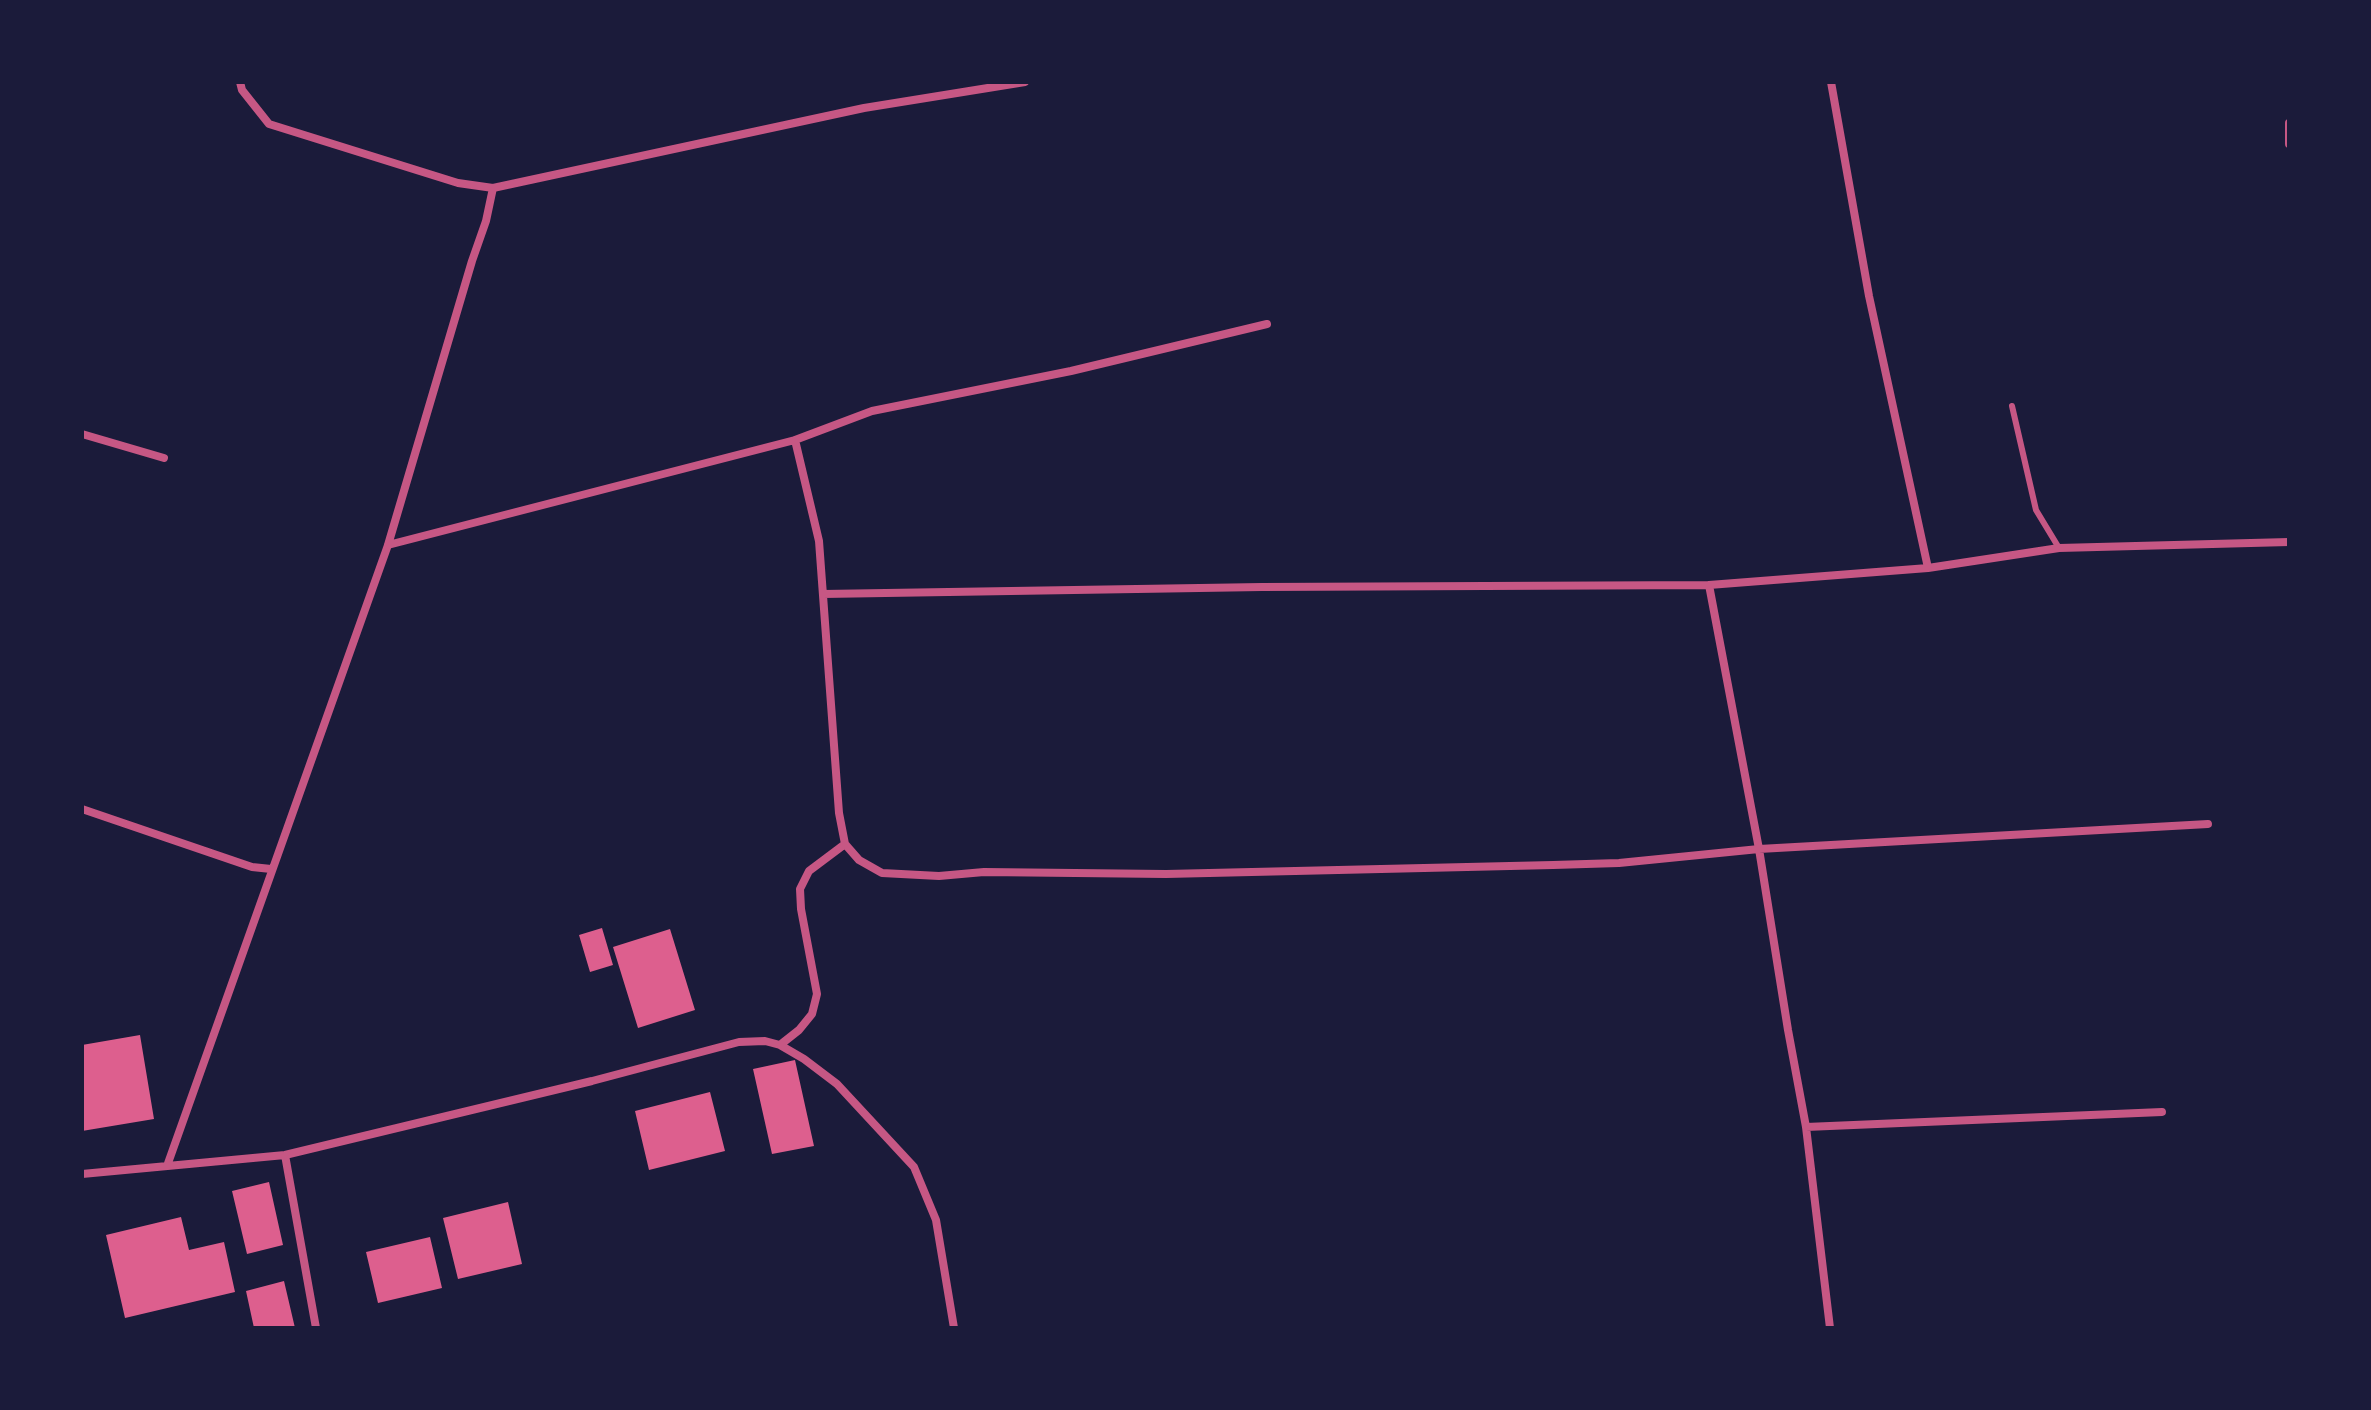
<!DOCTYPE html>
<html>
<head>
<meta charset="utf-8">
<style>
	body { margin:0 }
	#map { position:relative; width:2371px; height:1410px; overflow:hidden; background:#1b1b3a; font-family:"PT Sans",sans-serif }
	canvas { display:block }
	.frame { position:absolute; inset:0; border:84px solid #1b1b3a; pointer-events:none }
</style>
</head>
<body>
<div id="map">
<canvas width="2371" height="1410"></canvas>
<div class="frame"></div>
</div>
<script>
const g = document.querySelector('canvas').getContext('2d');
g.lineJoin = 'round';
function fill(path, color) {
  g.fillStyle = color;
  g.fill(path, 'evenodd');
}
function toPath(rows) {
  const path = new Path2D();
  for (const r of rows) {
    path.moveTo(r[0], r[1]);
    for (let i = 2; i < r.length; i += 2) path.lineTo(r[i], r[i + 1]);
  }
  return path;
}
function stroke(path, color, width, dash) {
  g.strokeStyle = color;
  g.lineWidth = width;
  g.lineCap = dash ? 'butt' : 'round';
  g.setLineDash(dash || []);
  g.stroke(path);
}
fill(toPath([
	[602,928,613,965,590,972,579,935],
	[670,929,695,1010,638,1028,613,947],
	[140,1035,154,1119,82,1131,82,1045],
	[795,1060,814,1146,772,1154,753,1069],
	[710,1092,725,1151,649,1170,635,1111],
	[269,1182,283,1245,247,1254,232,1191],
	[508,1202,522,1264,458,1279,443,1218],
	[181,1217,189,1250,224,1242,235,1292,125,1318,106,1235],
	[430,1237,442,1288,378,1303,366,1252],
	[284,1281,295,1328,254,1328,246,1291]
]), '#dd5f8e');
stroke(toPath([
	[2012,406,2036,510,2059,548]
]), '#c65784', 6);
stroke(toPath([
	[240,82,242,90,269,124,458,183,493,188],
	[1831,82,1869,296,1928,568],
	[2289,123,2289,144],
	[82,434,164,458],
	[795,440,819,541,839,813,845,844,859,860,882,873,939,876,984,872,1166,874,1553,865,1619,863,1759,849,2208,824],
	[388,545,795,440,872,411,1071,371,1267,324],
	[1709,585,1759,849,1788,1030,1806,1127,1830,1328],
	[823,594,1262,587,1709,585,1928,568,2059,548,2289,542],
	[82,809,252,867,271,869],
	[780,1045,799,1030,812,1014,817,994,801,909,800,889,809,871,845,844],
	[1806,1127,2162,1112],
	[285,1155,316,1328],
	[167,1166,388,545,472,261,486,221,493,188,864,108,1025,82],
	[82,1174,285,1155,592,1081,739,1042,765,1041,780,1045,804,1059,837,1084,914,1167,936,1220,954,1328]
]), '#c65784', 8);
</script>
</body>
</html>
